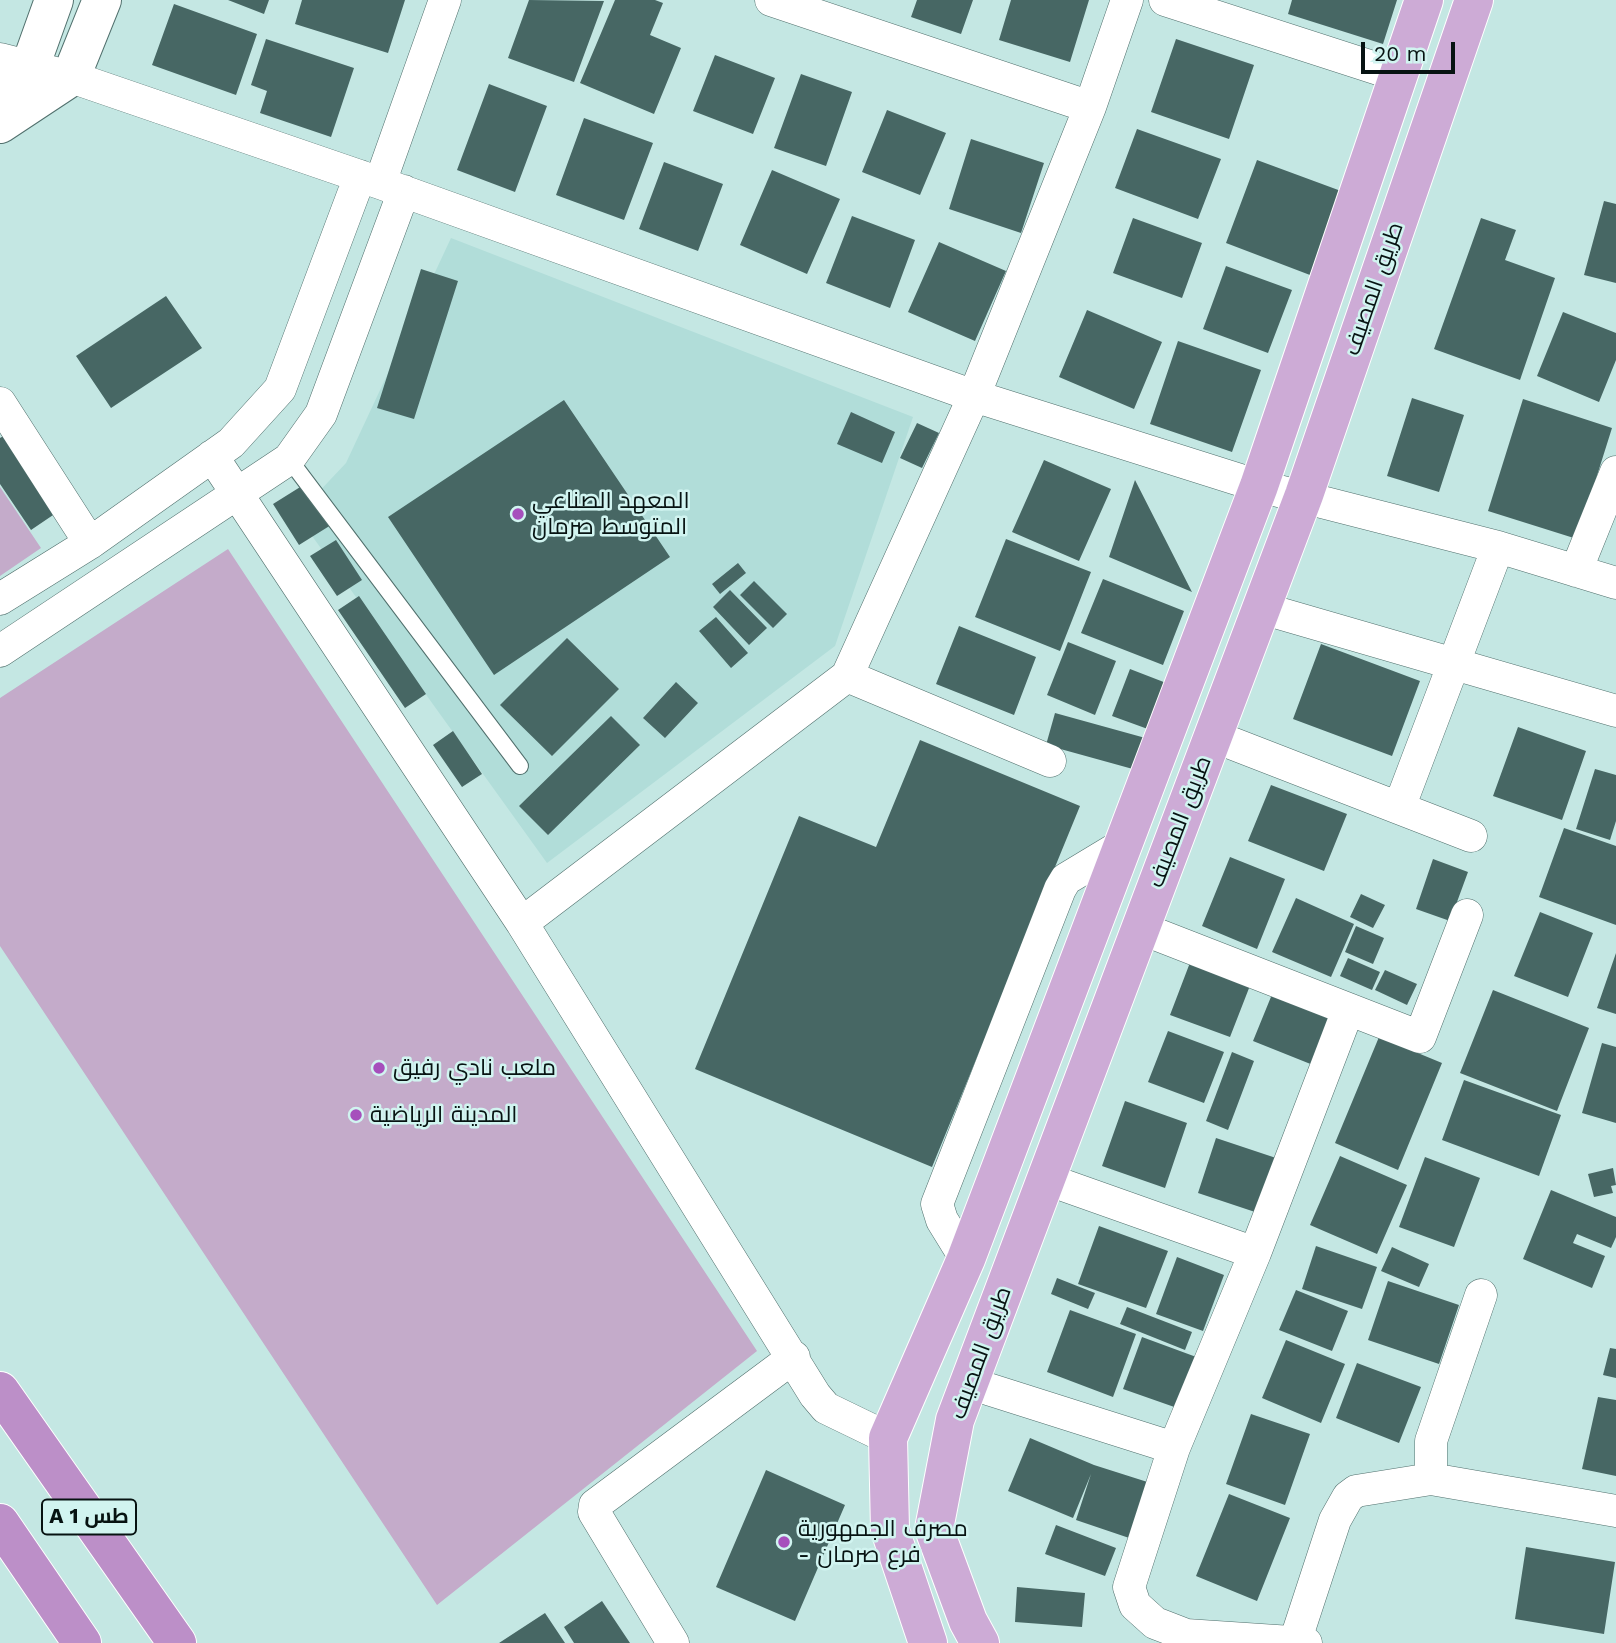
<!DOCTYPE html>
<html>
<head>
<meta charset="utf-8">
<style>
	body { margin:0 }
	#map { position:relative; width:1616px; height:1643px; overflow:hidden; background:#c4e7e3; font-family:"Work Sans",sans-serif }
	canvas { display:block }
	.scale { position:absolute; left:1361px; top:42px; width:94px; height:32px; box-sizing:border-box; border:4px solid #071312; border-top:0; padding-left:9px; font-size:21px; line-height:24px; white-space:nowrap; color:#071312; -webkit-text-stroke:5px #d1f4f0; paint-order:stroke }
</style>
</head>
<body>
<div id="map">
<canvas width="1616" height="1643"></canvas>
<div class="scale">20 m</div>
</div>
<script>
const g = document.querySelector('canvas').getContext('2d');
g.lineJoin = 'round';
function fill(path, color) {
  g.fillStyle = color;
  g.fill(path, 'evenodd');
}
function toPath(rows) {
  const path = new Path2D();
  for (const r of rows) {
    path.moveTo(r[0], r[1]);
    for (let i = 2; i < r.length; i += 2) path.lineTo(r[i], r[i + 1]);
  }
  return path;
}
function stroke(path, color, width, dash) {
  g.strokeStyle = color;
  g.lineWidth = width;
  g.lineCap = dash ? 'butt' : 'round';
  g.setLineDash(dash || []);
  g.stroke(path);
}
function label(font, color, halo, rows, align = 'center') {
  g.font = font + ' "Work Sans",Cairo,sans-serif';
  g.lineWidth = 5;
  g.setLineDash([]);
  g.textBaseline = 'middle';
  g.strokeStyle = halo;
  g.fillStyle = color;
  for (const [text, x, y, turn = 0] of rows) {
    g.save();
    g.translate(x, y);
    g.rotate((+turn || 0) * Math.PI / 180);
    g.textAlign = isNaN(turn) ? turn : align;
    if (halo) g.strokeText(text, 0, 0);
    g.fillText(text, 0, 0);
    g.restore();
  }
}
fill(toPath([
	[451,238,913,417,835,646,547,863,297,515,346,463]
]), '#b1ddd9');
fill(toPath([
	[0,487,41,548,0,576],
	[228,549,757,1351,437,1605,0,946,0,698]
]), '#c4abca');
fill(toPath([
	[228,0,269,0,264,14],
	[302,0,405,0,388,53,295,24],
	[529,0,604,1,574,82,508,58],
	[615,0,655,0,663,3,650,35,681,48,654,114,580,83],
	[917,0,973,0,961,34,911,17],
	[1011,0,1089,0,1070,62,999,40],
	[1292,0,1397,0,1383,44,1288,14],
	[174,4,257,34,236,95,152,65],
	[266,39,354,68,331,137,260,113,267,91,251,85],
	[1176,39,1254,65,1229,139,1151,112],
	[715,55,775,78,753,134,693,111],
	[801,74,852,92,826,166,774,148],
	[489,84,547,106,515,192,457,170],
	[887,110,946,133,920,195,862,172],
	[584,118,653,143,624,220,556,195],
	[1137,129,1221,159,1198,219,1115,188],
	[971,139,1044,163,1021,233,949,209],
	[1257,160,1341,191,1310,275,1226,243],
	[664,162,723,184,698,251,639,229],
	[772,170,840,199,807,274,740,245],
	[1604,201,1616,204,1616,283,1584,275],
	[852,216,915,240,890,308,826,283],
	[1133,218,1202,243,1182,298,1113,273],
	[1481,218,1516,230,1505,260,1555,278,1520,380,1434,349],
	[939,242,1006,271,975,341,908,312],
	[1226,266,1292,290,1268,353,1203,329],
	[421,269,458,281,414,419,377,408],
	[166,296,202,348,111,408,76,356],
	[1087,310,1162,342,1134,409,1059,377],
	[1563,312,1616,333,1616,360,1599,402,1537,376],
	[1178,341,1261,370,1232,452,1150,424],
	[1412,398,1464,415,1439,492,1387,476],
	[1523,399,1612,428,1577,539,1488,511],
	[564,400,670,557,494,675,388,517],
	[851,412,895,432,882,463,837,444],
	[917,423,939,433,922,468,900,458],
	[7,434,59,511,31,530,0,484,0,438],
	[1044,460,1111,489,1079,561,1012,532],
	[1135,480,1192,592,1109,557],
	[305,484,331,525,299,545,273,504],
	[1006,539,1091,572,1060,651,975,617],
	[336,540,362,580,337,596,310,556],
	[738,563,746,573,720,594,712,584],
	[1103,579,1184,611,1163,665,1081,633],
	[754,581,787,614,773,628,740,595],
	[730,590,767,628,749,645,713,607],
	[359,596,426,694,405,708,338,610],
	[716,617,748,653,731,668,699,631],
	[959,626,1036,657,1014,715,936,684],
	[567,638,619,689,552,756,500,705],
	[1068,642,1116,661,1095,715,1047,695],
	[1321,644,1420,681,1392,756,1293,719],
	[1130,669,1174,686,1156,732,1112,716],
	[676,682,698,703,665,738,643,718],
	[1055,713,1149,739,1140,771,1046,745],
	[611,716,640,745,548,835,519,806],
	[1518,727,1586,751,1562,820,1493,796],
	[453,731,482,774,462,787,433,745],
	[920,740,1080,806,932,1167,695,1069,799,816,876,847],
	[1595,769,1616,775,1616,821,1610,840,1576,829],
	[1271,785,1347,814,1324,871,1248,841],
	[1564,828,1616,846,1616,925,1539,897],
	[1230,857,1285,879,1257,949,1202,926],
	[1433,859,1468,872,1450,921,1416,909],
	[1361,894,1385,905,1373,928,1350,917],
	[1296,898,1354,924,1331,977,1272,952],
	[1540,912,1593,933,1568,997,1514,976],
	[1356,926,1384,938,1373,964,1345,952],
	[1616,953,1616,1014,1597,1008],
	[1348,958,1380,972,1372,990,1340,976],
	[1191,960,1251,983,1230,1037,1170,1015],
	[1385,970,1417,984,1407,1005,1375,990],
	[1275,987,1335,1011,1313,1065,1253,1041],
	[1493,990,1589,1028,1557,1111,1460,1073],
	[1168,1031,1224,1052,1204,1103,1148,1082],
	[1379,1037,1442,1063,1398,1170,1335,1143],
	[1602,1043,1616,1047,1616,1123,1582,1113],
	[1232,1052,1254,1061,1228,1130,1206,1121],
	[1464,1080,1561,1115,1539,1176,1442,1140],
	[1125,1101,1187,1123,1165,1188,1102,1166],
	[1216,1138,1279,1159,1261,1214,1198,1193],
	[1340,1156,1407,1185,1377,1254,1310,1225],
	[1425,1157,1480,1178,1454,1247,1399,1227],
	[1613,1168,1616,1185,1611,1186,1613,1193,1594,1197,1588,1174],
	[1551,1190,1616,1217,1616,1237,1611,1248,1577,1234,1573,1243,1605,1256,1592,1288,1523,1259],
	[1099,1226,1168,1251,1146,1308,1078,1284],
	[1316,1246,1377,1267,1362,1309,1302,1289],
	[1392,1247,1429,1264,1419,1287,1381,1271],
	[1177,1257,1224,1275,1203,1331,1156,1314],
	[1057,1278,1095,1293,1088,1309,1051,1294],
	[1388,1281,1459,1305,1439,1364,1368,1340],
	[1296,1290,1348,1311,1332,1351,1279,1330],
	[1127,1307,1192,1332,1185,1350,1120,1324],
	[1070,1310,1136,1334,1113,1397,1047,1372],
	[1142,1337,1199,1358,1180,1409,1123,1389],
	[1286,1340,1345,1364,1321,1423,1262,1398],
	[1610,1348,1616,1349,1616,1378,1603,1375],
	[1357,1363,1421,1387,1399,1443,1336,1418],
	[1598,1397,1616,1400,1616,1476,1582,1469],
	[1251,1414,1310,1434,1285,1505,1226,1484],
	[1030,1438,1094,1465,1160,1486,1141,1542,1076,1520,1091,1474,1073,1518,1008,1491],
	[766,1470,845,1505,795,1621,716,1587],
	[1229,1494,1290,1518,1257,1601,1196,1576],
	[1056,1525,1116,1548,1105,1576,1045,1554],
	[1526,1547,1615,1562,1604,1634,1515,1619],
	[1017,1587,1085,1593,1082,1627,1015,1622],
	[602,1601,630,1643,574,1643,564,1627],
	[545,1613,565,1643,499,1643]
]), '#476764');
const service = toPath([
	[289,459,520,766]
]);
const minor = toPath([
	[771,0,1090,107],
	[1165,0,1397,75],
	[0,59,71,77,380,183,974,396,1259,486,1498,547,1616,583],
	[380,183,445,0],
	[0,403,90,543],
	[212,456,522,923,815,1395,826,1408,888,1438],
	[1576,571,1616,472],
	[0,599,90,543,231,443,280,389,360,176],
	[1261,608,1616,711],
	[0,651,289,459,321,414,404,191],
	[847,676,1050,761],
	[1213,736,1471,836],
	[1399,808,1498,547],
	[522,923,847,676,974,396,1090,107,1127,0],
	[1140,928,1420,1037,1467,915],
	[1046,1179,1255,1253],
	[966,1259,942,1220,937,1204,1060,889,1066,879,1124,844],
	[969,1383,1174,1448],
	[1431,1479,1431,1441,1481,1295],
	[1295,1642,1335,1520,1348,1497,1356,1491,1431,1479,1616,1511],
	[673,1643,594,1512,595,1505,794,1357],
	[1306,1643,1186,1635,1155,1623,1135,1605,1129,1587,1174,1448,1255,1253,1348,1010]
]);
const tertiary = toPath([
	[0,86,30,67,54,0],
	[0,124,71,77,102,0]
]);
const primary = toPath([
	[928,1643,890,1530,888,1438,966,1259,1259,486,1424,0],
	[980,1643,968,1621,934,1529,955,1420,1304,495,1474,0]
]);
const trunk = toPath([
	[0,1391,177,1643],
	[0,1523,82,1643]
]);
stroke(service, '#51706d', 18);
stroke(minor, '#51706d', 33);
stroke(tertiary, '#51706d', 40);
stroke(primary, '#fff', 40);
stroke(trunk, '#fff', 40);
stroke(service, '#fff', 16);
stroke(minor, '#fff', 32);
stroke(tertiary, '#fff', 38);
stroke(primary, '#cdabd6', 38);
stroke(trunk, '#bc8fc8', 38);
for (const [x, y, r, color] of [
	[518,514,7,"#a64fbc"],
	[379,1068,7,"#a64fbc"],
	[356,1115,7,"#a64fbc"],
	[784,1542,7,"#a64fbc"]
]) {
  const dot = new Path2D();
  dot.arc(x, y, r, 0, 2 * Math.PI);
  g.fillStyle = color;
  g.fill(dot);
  stroke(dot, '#d1f4f0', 2.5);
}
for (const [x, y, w] of [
	[89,1517,94]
]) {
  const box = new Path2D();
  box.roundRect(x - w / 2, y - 17.5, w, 35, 5);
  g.fillStyle = '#d1f4f0';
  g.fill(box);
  stroke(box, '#071312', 2);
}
label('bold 21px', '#071312', null, [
	["A 1 طس",89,1517]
]);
label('23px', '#071312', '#d1f4f0', [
	["طريق المصيف",1374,289,-71],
	["طريق المصيف",1180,822,-69],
	["طريق المصيف",981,1353,-70]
]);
label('23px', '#071312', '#d1f4f0', [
	["المعهد الصناعي",532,501],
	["المتوسط صرمان",532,527],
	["ملعب نادي رفيق",393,1068],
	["المدينة الرياضية",370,1115],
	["مصرف الجمهورية",798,1529],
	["- فرع صرمان",798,1555]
], 'left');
</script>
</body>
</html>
